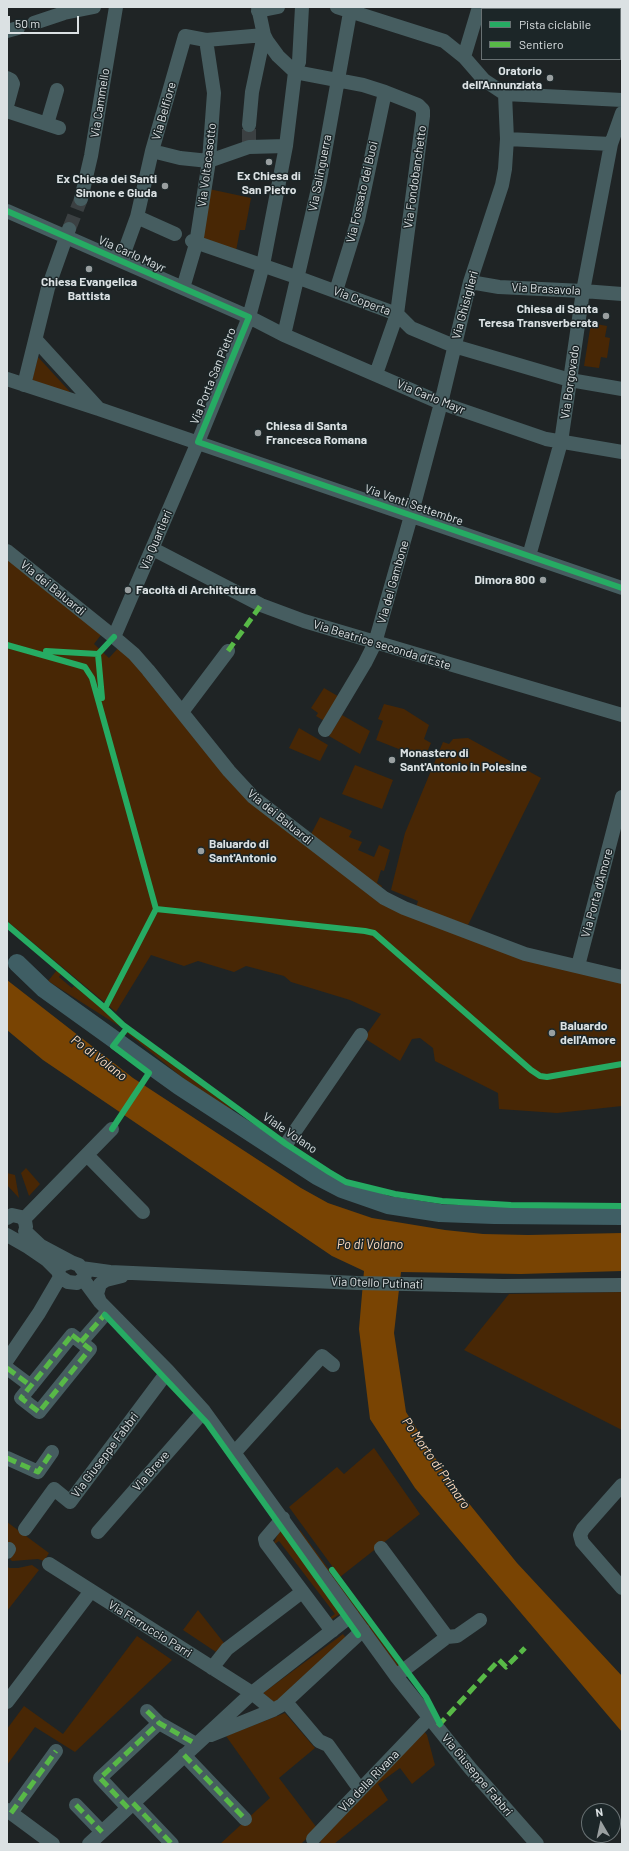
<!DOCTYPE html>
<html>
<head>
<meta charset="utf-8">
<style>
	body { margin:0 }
	#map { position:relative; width:629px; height:1851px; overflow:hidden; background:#1f2425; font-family:Barlow,sans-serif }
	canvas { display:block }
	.frame { position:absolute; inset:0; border:8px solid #dbe1e3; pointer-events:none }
	.legend { position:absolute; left:481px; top:8px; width:140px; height:52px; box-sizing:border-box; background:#1c2628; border:1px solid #687173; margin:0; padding:5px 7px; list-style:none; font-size:12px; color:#dbe1e3 }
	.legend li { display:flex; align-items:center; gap:8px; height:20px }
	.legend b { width:20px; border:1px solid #687173 }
	.north { position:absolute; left:581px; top:1803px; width:40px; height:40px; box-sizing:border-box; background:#1c2628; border:1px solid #687173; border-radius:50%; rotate:351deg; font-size:11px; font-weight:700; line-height:16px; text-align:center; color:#dbe1e3 }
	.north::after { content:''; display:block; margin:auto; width:14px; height:18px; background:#999fa0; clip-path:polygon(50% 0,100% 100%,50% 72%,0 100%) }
	.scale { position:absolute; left:8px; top:16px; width:71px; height:18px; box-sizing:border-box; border:2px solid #dbe1e3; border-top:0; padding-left:5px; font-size:12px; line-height:14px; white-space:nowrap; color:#dbe1e3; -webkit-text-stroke:3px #1c2628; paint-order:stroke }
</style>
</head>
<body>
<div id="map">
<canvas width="629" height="1851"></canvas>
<div class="frame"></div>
<ul class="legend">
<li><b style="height:5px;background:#26ab63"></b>Pista ciclabile</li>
<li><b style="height:5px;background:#58b947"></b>Sentiero</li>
</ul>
<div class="north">N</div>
<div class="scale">50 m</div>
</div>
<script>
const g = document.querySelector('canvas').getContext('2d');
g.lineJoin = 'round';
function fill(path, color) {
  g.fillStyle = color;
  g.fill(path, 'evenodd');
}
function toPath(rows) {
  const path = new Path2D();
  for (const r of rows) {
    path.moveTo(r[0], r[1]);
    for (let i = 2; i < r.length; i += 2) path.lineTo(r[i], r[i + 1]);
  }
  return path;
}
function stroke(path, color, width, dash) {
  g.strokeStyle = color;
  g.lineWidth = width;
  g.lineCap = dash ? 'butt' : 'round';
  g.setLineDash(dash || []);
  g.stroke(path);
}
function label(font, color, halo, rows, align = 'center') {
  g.font = font + ' Barlow,sans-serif';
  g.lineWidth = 3;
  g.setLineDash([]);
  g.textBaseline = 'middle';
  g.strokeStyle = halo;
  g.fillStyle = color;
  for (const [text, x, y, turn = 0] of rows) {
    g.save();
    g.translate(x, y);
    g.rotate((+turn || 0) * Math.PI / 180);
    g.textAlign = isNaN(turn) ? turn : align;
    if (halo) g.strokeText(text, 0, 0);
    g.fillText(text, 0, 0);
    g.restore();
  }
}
fill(toPath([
	[209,189,251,198,245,230,240,230,236,251,200,241],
	[591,323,607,326,605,337,610,338,607,358,601,357,599,368,584,366],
	[38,357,72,394,32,381],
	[7,553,104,631,94,644,109,658,120,646,202,744,383,905,622,983,622,1106,557,1113,499,1109,498,1093,435,1061,433,1048,420,1038,412,1039,400,1061,364,1038,381,1014,350,1000,291,982,284,976,246,966,234,972,198,961,184,966,151,955,116,1012,7,921],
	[324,688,341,698,326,722,316,716,318,713,311,708],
	[384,704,404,709,429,725,424,739,431,743,424,759,376,740,383,721,378,719],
	[342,715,370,731,360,754,329,736],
	[299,728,328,745,320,761,289,748],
	[468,738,541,778,468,925,416,907,418,901,391,890,405,833,443,742,449,744,453,739],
	[355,765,393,780,382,809,342,794],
	[320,817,352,831,349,837,362,842,358,850,374,857,379,845,390,850,384,871,381,870,377,883,382,886,381,888,310,836],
	[57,970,61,974,59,977,72,988,74,986,104,1010,120,1025,119,1026,48,981],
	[128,1030,233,1109,231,1111,184,1079,126,1032],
	[26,1168,40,1184,29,1196,21,1173],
	[7,1173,15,1175,19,1198,7,1185],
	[622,1292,622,1430,464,1350,509,1294],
	[374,1448,420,1514,340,1577,289,1507,337,1467,344,1474],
	[7,1522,49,1553,44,1561,38,1559,12,1561,10,1559,15,1552,7,1546],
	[282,1525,345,1611,332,1619,329,1618,335,1614,279,1541,273,1545],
	[300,1530,400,1667,396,1670,297,1533],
	[32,1565,39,1570,7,1611,7,1566,9,1568,18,1568],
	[198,1610,224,1643,216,1652,183,1630],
	[343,1634,347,1639,275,1703,263,1693],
	[137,1636,172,1660,75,1752,35,1727,7,1765,7,1729,24,1706,63,1734],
	[285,1713,315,1748,279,1778,317,1828,301,1844,220,1844,270,1798,226,1736],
	[424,1731,427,1735,435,1765,412,1784,400,1768,378,1784,388,1800,334,1844,322,1844,318,1839]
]), '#482705');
fill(toPath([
	[7,980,133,1078,301,1188,328,1203,372,1218,445,1230,483,1234,528,1235,622,1233,622,1271,521,1274,401,1272,394,1333,406,1412,446,1475,517,1563,622,1676,622,1732,415,1488,370,1419,359,1329,364,1271,332,1256,43,1060,7,1030]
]), '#794403');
stroke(toPath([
	[249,143,249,125],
	[69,229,81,199]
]), '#3b4042', 14, [14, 7]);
stroke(toPath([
	[258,7,264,35,267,41,278,56,295,72,363,85,385,92,418,105,423,110,423,116,397,314,376,374],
	[337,7,444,41,464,57,484,80,505,94,622,100],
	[258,11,278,7],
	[34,23,64,13,94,7],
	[7,31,18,28],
	[464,57,479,7],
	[7,78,11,80,13,84,7,106],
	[7,111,59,128],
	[47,124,57,90],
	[507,139,611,144],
	[152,151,180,158,209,161,249,147,286,146],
	[81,199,91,156,116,7],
	[7,211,249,317,284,335,441,403,546,439,622,452],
	[137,217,175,234],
	[192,241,299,278,397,314,411,328,454,346,570,380,622,389],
	[121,261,137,217,152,151,185,36,206,40,264,35,252,92,249,125],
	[470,282,499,287,583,291,622,294],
	[183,288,196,244,209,161,214,93,206,40],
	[336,291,358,220,385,92],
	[284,335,320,180,351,7],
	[36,340,99,409],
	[7,379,99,409,622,588],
	[24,385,48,288,69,229],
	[153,549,261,605,304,621,622,715],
	[7,551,114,637,134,654,148,670,229,771,253,797,384,898,404,908,525,954,622,977],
	[529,556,561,442,583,291,611,144,622,113],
	[114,637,198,442,249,317,263,265,286,146,295,72,299,62,302,7],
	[182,712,228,651],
	[325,730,365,663,375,643,411,516,441,403,470,282,502,185,505,169,507,139,505,94],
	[578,966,622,797],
	[280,1153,361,1035],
	[87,1155,143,1212],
	[7,1218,12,1215,21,1217,25,1221,26,1227],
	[24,1219,112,1129],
	[25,1231,41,1246,71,1262],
	[7,1235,28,1247,47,1260,58,1271,60,1277,68,1282,77,1283,83,1279,85,1275,84,1272,79,1265,71,1262,61,1265,58,1271],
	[81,1268,110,1272,357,1283,503,1286,622,1285],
	[83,1279,100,1302,168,1371,204,1411,396,1676,470,1768,537,1844],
	[100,1302,97,1294,100,1284,106,1280,122,1276],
	[72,1335,90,1349,39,1412,21,1398,72,1335],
	[81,1342,108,1311],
	[7,1360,39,1313,60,1277],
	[7,1368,31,1386],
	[235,1452,322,1356,333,1365],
	[7,1458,38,1472,52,1452],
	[622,1485,583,1529,580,1535,582,1542,622,1588],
	[283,1518,265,1539,266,1543,332,1631],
	[25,1529,54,1489,70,1502,168,1371],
	[98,1532,204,1411],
	[381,1548,447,1637],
	[7,1552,9,1549],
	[49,1564,252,1693,273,1710],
	[212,1668,227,1649,302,1592],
	[396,1676,447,1637,457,1636,480,1620],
	[7,1702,91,1591],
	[286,1702,319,1741,328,1745,356,1784],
	[147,1711,159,1723,196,1744],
	[211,1735,273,1710,282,1705,363,1630],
	[184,1755,245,1819],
	[133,1803,172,1844],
	[76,1805,102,1832],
	[128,1808,100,1778,159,1723],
	[7,1810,53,1844],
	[11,1813,56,1751],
	[313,1839,429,1718],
	[89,1844,252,1693,352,1615]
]), '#465d60', 14);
stroke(toPath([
	[17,963,44,989,179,1086,317,1176,342,1189,388,1205,440,1213,494,1215,622,1216]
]), '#3f5e64', 18);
stroke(toPath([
	[228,651,261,605],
	[72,1335,90,1349,39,1412,21,1398,72,1335],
	[81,1342,106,1313],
	[7,1368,31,1386],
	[7,1458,38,1472,52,1452],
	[147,1711,159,1723,196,1744],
	[438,1726,499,1660,506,1667,525,1648],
	[184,1755,245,1819],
	[133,1803,172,1844],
	[76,1805,102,1832],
	[128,1808,100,1778,159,1723],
	[11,1813,56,1751]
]), '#58b947', 5, [10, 5]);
stroke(toPath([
	[7,211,249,317,198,442,622,588],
	[7,645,85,667,92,678,156,909,105,1008],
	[46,651,98,654],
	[102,698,98,654,114,637],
	[156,909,365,931,374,933,531,1070,540,1076,547,1077,622,1064],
	[7,925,105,1008,123,1025,286,1144,329,1172,346,1182,395,1194,442,1201,511,1205,622,1206],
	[112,1129,149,1073,113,1046,127,1028],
	[105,1315,207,1423,358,1635],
	[332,1570,426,1697,440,1724]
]), '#26ab63', 6);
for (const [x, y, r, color] of [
	[550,78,4,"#999fa0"],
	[269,162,4,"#999fa0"],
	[165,186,4,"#999fa0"],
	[89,269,4,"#999fa0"],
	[606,316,4,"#999fa0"],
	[258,433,4,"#999fa0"],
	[543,580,4,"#999fa0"],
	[128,590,4,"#999fa0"],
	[392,760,4,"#999fa0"],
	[201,851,4,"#999fa0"],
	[552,1033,4,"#999fa0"]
]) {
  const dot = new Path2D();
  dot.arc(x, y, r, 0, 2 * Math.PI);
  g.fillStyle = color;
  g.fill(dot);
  stroke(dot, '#1c2628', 1.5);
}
label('bold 12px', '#dbe1e3', '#1c2628', [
	["Oratorio",542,71,"right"],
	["dell'Annunziata",542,85,"right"],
	["Ex Chiesa di",269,176,"center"],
	["San Pietro",269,190,"center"],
	["Ex Chiesa dei Santi",157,179,"right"],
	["Simone e Giuda",157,193,"right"],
	["Chiesa Evangelica",89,282,"center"],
	["Battista",89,296,"center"],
	["Chiesa di Santa",598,309,"right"],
	["Teresa Transverberata",598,323,"right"],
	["Chiesa di Santa",266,426],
	["Francesca Romana",266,440],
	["Dimora 800",535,580,"right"],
	["Facoltà di Architettura",136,590],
	["Monastero di",400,753],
	["Sant'Antonio in Polesine",400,767],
	["Baluardo di",209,844],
	["Sant'Antonio",209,858],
	["Baluardo",560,1026],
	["dell'Amore",560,1040]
], 'left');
label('12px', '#dbe1e3', '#1c2628', [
	["Via Cammello",100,103,-81],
	["Via Belfiore",164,111,-74],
	["Via Voltacasotto",207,165,-83],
	["Via Salinguerra",320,173,-79],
	["Via Fondobanchetto",415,177,-82],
	["Via Fossato dei Buoi",362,192,-77],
	["Via Carlo Mayr",132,254,24],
	["Via Brasavola",546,289,3],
	["Via Coperta",362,301,21],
	["Via Ghisiglieri",465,305,-75],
	["Via Porta San Pietro",213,376,-68],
	["Via Borgovado",570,382,-82],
	["Via Carlo Mayr",431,397,22],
	["Via Venti Settembre",414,505,19],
	["Via Quartieri",156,540,-67],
	["Via del Gambone",393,582,-74],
	["Via dei Baluardi",53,588,39],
	["Via Beatrice seconda d'Este",382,645,17],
	["Via dei Baluardi",280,817,39],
	["Via Porta d'Amore",597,893,-75],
	["Viale Volano",290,1133,34],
	["Via Otello Putinati",377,1283,2],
	["Via Giuseppe Fabbri",105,1455,-53],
	["Via Breve",151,1471,-49],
	["Via Ferruccio Parri",150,1629,32],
	["Via Giuseppe Fabbri",477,1775,50],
	["Via della Rivana",369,1781,-46]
]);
label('italic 13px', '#ffdcbf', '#1c2628', [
	["Po di Volano",99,1058,37],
	["Po di Volano",370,1245],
	["Po Morto di Primaro",436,1463,55]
]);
</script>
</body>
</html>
